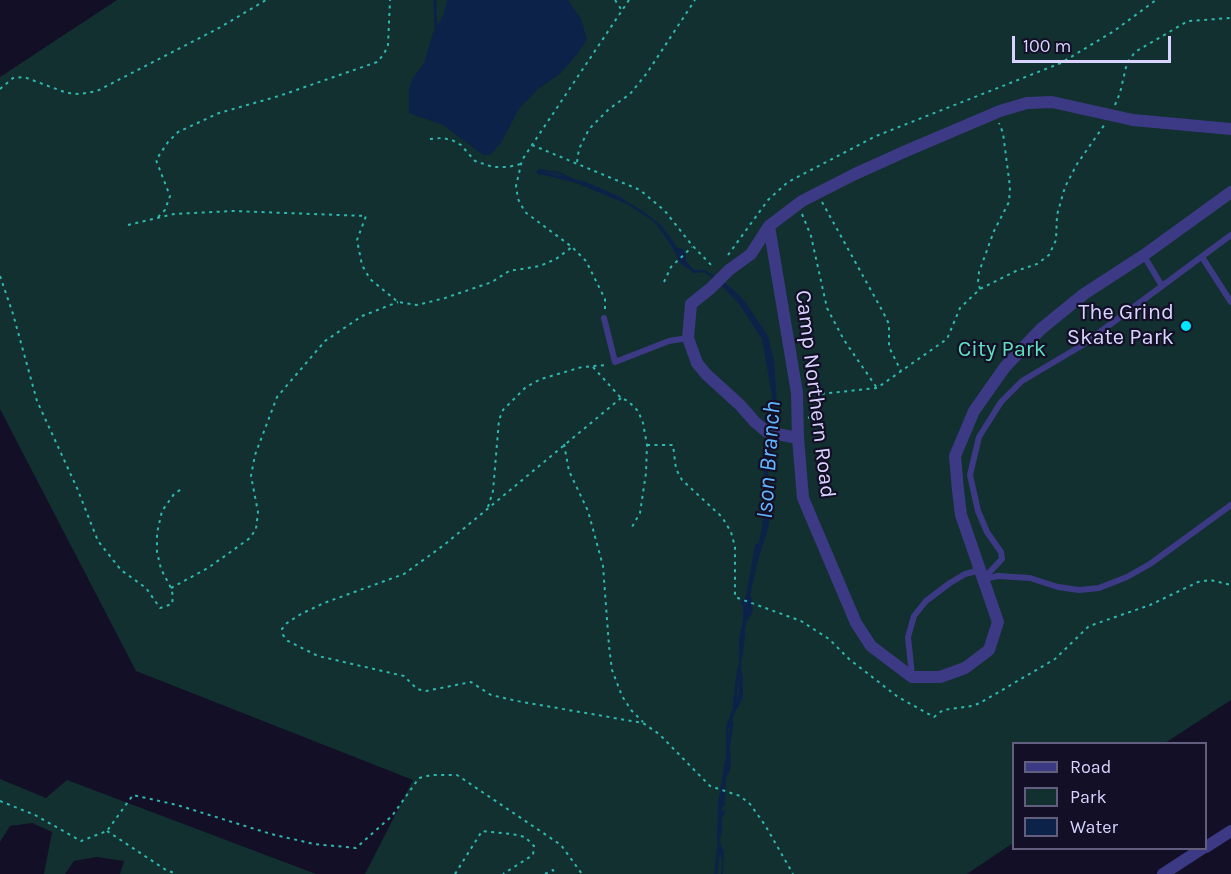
<!DOCTYPE html>
<html>
<head>
<meta charset="utf-8">
<style>
	body { margin:0 }
	#map { position:relative; width:1231px; height:874px; overflow:hidden; background:#130f26; font-family:Karla,sans-serif }
	canvas { display:block }
	.legend { position:absolute; left:1012px; top:742px; width:195px; height:108px; box-sizing:border-box; background:#130f26; border:2px solid #625e7d; margin:0; padding:8px 10px; list-style:none; font-size:18px; color:#d9d4ff }
	.legend li { display:flex; align-items:center; gap:12px; height:30px }
	.legend b { width:30px; border:2px solid #625e7d }
	.scale { position:absolute; left:1012px; top:36px; width:159px; height:27px; box-sizing:border-box; border:3px solid #d9d4ff; border-top:0; padding-left:8px; font-size:18px; line-height:21px; white-space:nowrap; color:#d9d4ff; -webkit-text-stroke:4px #130f26; paint-order:stroke }
</style>
</head>
<body>
<div id="map">
<canvas width="1231" height="874"></canvas>
<ul class="legend">
<li><b style="height:8px;background:#3d3a85"></b>Road</li>
<li><b style="height:16px;background:#12302f"></b>Park</li>
<li><b style="height:16px;background:#0c2248"></b>Water</li>
</ul>
<div class="scale">100 m</div>
</div>
<script>
const g = document.querySelector('canvas').getContext('2d');
g.lineJoin = 'round';
function fill(path, color) {
  g.fillStyle = color;
  g.fill(path, 'evenodd');
}
function toPath(rows) {
  const path = new Path2D();
  for (const r of rows) {
    path.moveTo(r[0], r[1]);
    for (let i = 2; i < r.length; i += 2) path.lineTo(r[i], r[i + 1]);
  }
  return path;
}
function stroke(path, color, width, dash) {
  g.strokeStyle = color;
  g.lineWidth = width;
  g.lineCap = dash ? 'butt' : 'round';
  g.setLineDash(dash || []);
  g.stroke(path);
}
function label(font, color, halo, rows, align = 'center') {
  g.font = font + ' Karla,sans-serif';
  g.lineWidth = 4.5;
  g.setLineDash([]);
  g.textBaseline = 'middle';
  g.strokeStyle = halo;
  g.fillStyle = color;
  for (const [text, x, y, turn = 0] of rows) {
    g.save();
    g.translate(x, y);
    g.rotate((+turn || 0) * Math.PI / 180);
    g.textAlign = isNaN(turn) ? turn : align;
    if (halo) g.strokeText(text, 0, 0);
    g.fillText(text, 0, 0);
    g.restore();
  }
}
fill(toPath([
	[117,0,1231,0,1231,700,1165,743,1014,744,1013,843,967,874,365,874,413,780,136,671,0,409,0,77],
	[0,779,46,798,67,780,316,874,120,874,124,861,97,857,74,861,65,874,44,874,52,832,32,823,10,826,0,842]
]), '#12302f');
fill(toPath([
	[447,0,568,0,581,19,587,39,579,52,560,74,538,89,519,109,501,143,490,155,483,155,443,125,409,113,409,88,413,78,424,63,433,33,444,14],
	[539,169,560,172,589,187,621,198,643,211,661,225,678,248,683,249,686,256,686,261,694,270,704,270,719,278,736,292,744,300,768,336,774,361,778,418,774,443,768,465,768,490,771,504,768,529,759,557,755,561,748,590,748,594,752,598,753,612,747,621,742,641,741,669,743,678,743,698,733,716,732,728,729,727,728,731,731,760,730,771,726,777,725,805,721,809,723,811,726,811,722,819,722,833,719,840,724,852,723,874,721,874,722,863,717,838,718,803,726,755,726,726,739,692,739,638,743,620,743,606,740,603,746,596,755,545,759,542,762,528,766,482,762,464,768,442,770,420,774,407,762,339,739,304,717,281,704,272,694,273,680,263,674,250,657,225,651,220,627,204,571,181,559,174,546,172,546,175,539,175,537,173]
]), '#0c2248');
stroke(toPath([
	[435,0,436,31],
	[538,172,584,183,621,199],
	[748,598,757,558],
	[741,658,744,632],
	[734,705,739,667],
	[728,750,732,724],
	[716,874,719,843]
]), '#0c2248', 3);
stroke(toPath([
	[615,0,623,12],
	[0,89,13,78,24,77,67,93,80,94,97,91,219,28,266,0],
	[1115,105,1120,93,1127,63,1135,52,1188,21,1231,18],
	[430,139,442,138,452,140,461,145,475,161,493,167,508,167,521,164],
	[532,145,640,190,665,211,691,244,714,268],
	[577,162,579,149,589,129,609,109,630,94,647,73,695,0],
	[822,202,883,312,889,324,889,347,901,371],
	[802,214,811,236,827,308,844,340,877,388],
	[158,217,165,210,170,196,156,160,168,142,178,132,219,113,279,96,377,62,384,54,388,45,390,0],
	[128,225,174,214,233,211,366,216,357,240,362,265,370,279,398,302,417,305,445,298,492,282,509,271,540,266,556,259,572,247],
	[728,255,768,200,788,182,876,136,1061,63,1114,31,1156,0],
	[0,276,13,314,37,401,77,488,98,541,121,570,146,588,160,608,172,604,173,596,171,588,161,569,157,552,157,533,162,511,174,494,183,488],
	[664,282,671,267,692,247],
	[980,289,978,282,979,272,994,231,1009,202,1010,187,1003,133,999,123],
	[605,309,605,299,586,261,572,247,525,212,518,199,516,186,522,160,629,0],
	[593,367,621,398,628,401,638,411,643,423,647,445,646,473,640,513,632,527],
	[621,398,444,545,404,574,324,603,301,614,287,623,282,629,283,635,288,641,318,656,404,676,417,689,426,691,471,682,491,695,517,701,643,723,659,734,710,786,740,796,750,804,765,825,793,874],
	[808,418,812,416,817,408,820,394,877,388,947,339,960,308,980,289,1016,271,1037,264,1049,255,1056,240,1057,215,1065,187,1077,164,1105,124],
	[564,444,569,471,588,511,603,566,609,646,612,670,622,696,631,710,643,722],
	[647,445,673,445,676,469,682,480,722,517,731,532,735,547,735,597,801,621,829,639,849,659,898,697,934,717,943,710,972,706,980,703,1055,659,1088,627,1095,624,1150,605,1198,582,1210,580,1231,585],
	[488,507,493,491,499,420,503,410,526,387,541,379,582,367,607,365],
	[171,588,208,568,250,538,256,529,258,512,251,476,255,455,277,397,325,341,362,316,398,302],
	[0,801,35,815,81,841,107,831,133,795,177,805,271,834,314,844,356,848,392,816,419,778,431,775,457,775,561,845,582,874],
	[107,831,166,870,177,874],
	[455,874,482,831,512,834,525,837,534,846,533,855,503,874],
	[545,874,553,870,555,874]
]), '#2fb8b0', 2, [3, 4.5]);
stroke(toPath([
	[1144,256,1162,286],
	[1202,257,1231,302],
	[604,318,615,362,669,341,688,338],
	[983,579,1002,559,1001,552,987,532,978,511,970,475,979,437,1001,402,1022,381,1081,346,1231,235],
	[984,579,998,576,1030,578,1058,587,1079,590,1099,588,1127,577,1150,564,1231,505],
	[912,675,908,637,914,616,926,601,950,583,965,574,980,570]
]), '#3d3a85', 6);
stroke(toPath([
	[769,226,797,393,798,438,803,498,856,623,871,646,912,677,940,677,965,668,989,650,998,622,961,515,958,490,955,456,974,411,1005,367,1041,329,1084,294,1144,255,1231,192],
	[798,438,767,432,755,422,740,405,706,374,697,363,688,338,691,304,711,288,729,270,751,254,769,226,802,201,855,174,906,151,1000,111,1027,103,1052,102,1133,120,1231,129],
	[1206,847,1231,831],
	[1163,874,1203,848]
]), '#3d3a85', 12);
for (const [x, y, r, color] of [
	[1186,326,6,"#00e5ff"]
]) {
  const dot = new Path2D();
  dot.arc(x, y, r, 0, 2 * Math.PI);
  g.fillStyle = color;
  g.fill(dot);
  stroke(dot, '#130f26', 2);
}
label('22px', '#d9d4ff', '#130f26', [
	["The Grind",1174,313],
	["Skate Park",1174,338]
], 'right');
label('22px', '#5fe0c0', '#130f26', [
	["City Park",1002,350]
]);
label('22px', '#d9d4ff', '#130f26', [
	["Camp Northern Road",815,394,83]
]);
label('italic 24px', '#62b6ff', '#130f26', [
	["Ison Branch",769,460,-86]
]);
</script>
</body>
</html>
